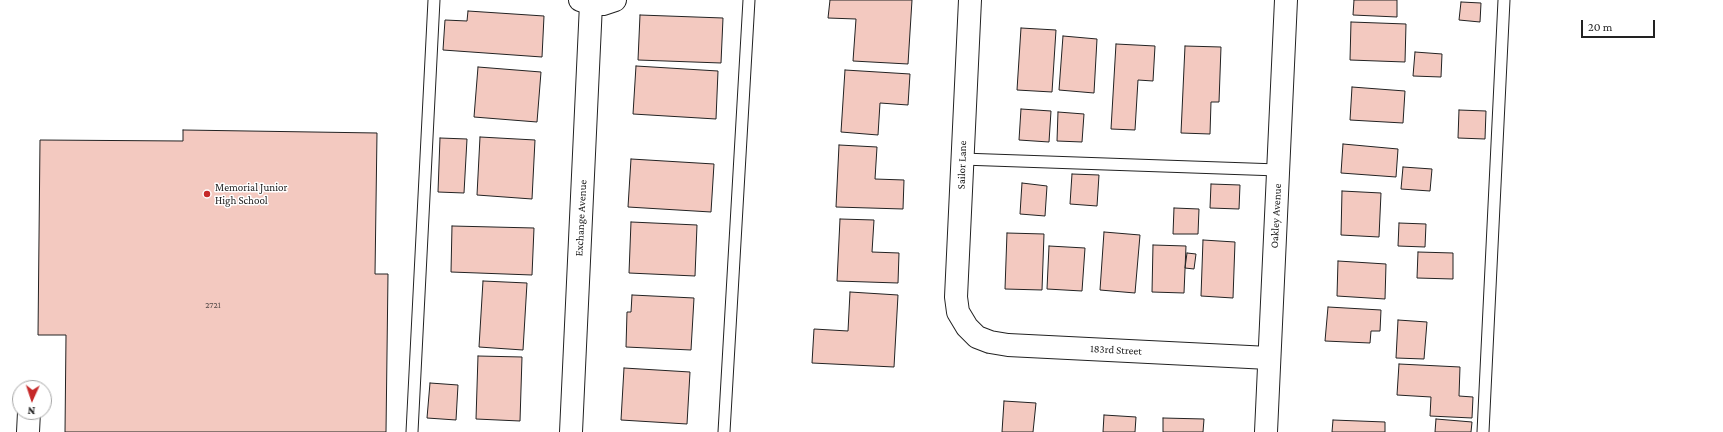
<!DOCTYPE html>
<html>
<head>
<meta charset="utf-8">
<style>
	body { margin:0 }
	#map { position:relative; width:1723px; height:432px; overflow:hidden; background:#fff; font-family:"Crimson Pro",serif }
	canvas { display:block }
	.north { position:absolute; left:12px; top:380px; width:40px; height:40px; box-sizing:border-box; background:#fff; border:1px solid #a7a7a7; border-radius:50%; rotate:183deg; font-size:11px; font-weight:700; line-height:16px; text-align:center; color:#222 }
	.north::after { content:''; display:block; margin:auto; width:14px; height:18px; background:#c62828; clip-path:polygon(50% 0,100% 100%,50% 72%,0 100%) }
	.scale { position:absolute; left:1581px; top:20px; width:74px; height:18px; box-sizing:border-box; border:2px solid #222; border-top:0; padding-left:5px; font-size:12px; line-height:14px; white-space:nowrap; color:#222; -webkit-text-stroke:3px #fff; paint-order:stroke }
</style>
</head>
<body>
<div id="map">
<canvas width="1723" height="432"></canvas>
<div class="north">N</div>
<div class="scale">20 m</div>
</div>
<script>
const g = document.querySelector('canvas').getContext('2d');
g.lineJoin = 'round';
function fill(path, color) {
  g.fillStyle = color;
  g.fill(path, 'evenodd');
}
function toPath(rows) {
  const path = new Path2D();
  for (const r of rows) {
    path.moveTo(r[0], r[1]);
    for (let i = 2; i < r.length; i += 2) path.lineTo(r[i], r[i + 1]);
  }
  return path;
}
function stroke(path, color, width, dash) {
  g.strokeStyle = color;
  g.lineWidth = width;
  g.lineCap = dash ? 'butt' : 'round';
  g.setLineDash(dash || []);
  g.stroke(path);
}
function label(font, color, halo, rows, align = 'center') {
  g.font = font + ' "Crimson Pro",serif';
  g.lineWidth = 3;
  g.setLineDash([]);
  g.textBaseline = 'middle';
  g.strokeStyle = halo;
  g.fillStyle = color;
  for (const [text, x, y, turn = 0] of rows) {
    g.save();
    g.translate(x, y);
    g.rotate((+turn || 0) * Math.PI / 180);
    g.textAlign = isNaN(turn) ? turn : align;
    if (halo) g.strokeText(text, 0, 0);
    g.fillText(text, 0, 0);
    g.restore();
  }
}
const building = toPath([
	[830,0,912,0,908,64,853,61,856,19,828,18,830,0],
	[1354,0,1397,0,1397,17,1353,15,1354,0],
	[1461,2,1481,3,1480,22,1459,20,1461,2],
	[468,11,544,16,542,57,443,50,445,20,467,21,468,11],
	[640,15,723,18,721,63,638,60,640,15],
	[1351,22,1406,24,1405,62,1350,60,1351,22],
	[1021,28,1056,30,1052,92,1017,90,1021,28],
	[1063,36,1097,39,1094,93,1059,90,1063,36],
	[1116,44,1155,46,1153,81,1138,80,1135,130,1111,129,1116,44],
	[1185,46,1221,47,1219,102,1211,102,1210,134,1181,133,1185,46],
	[1415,52,1442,54,1441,77,1413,76,1415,52],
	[636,66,718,71,716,119,633,114,636,66],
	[478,67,541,72,537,122,474,117,478,67],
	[845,70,910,74,908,105,880,103,878,135,841,132,845,70],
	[1352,87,1405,91,1403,123,1350,120,1352,87],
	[1021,109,1051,111,1049,142,1019,140,1021,109],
	[1459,110,1486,111,1485,139,1458,138,1459,110],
	[1058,112,1084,114,1082,142,1057,141,1058,112],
	[183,130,377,133,375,274,388,274,386,432,65,432,66,335,38,335,40,140,183,141,183,130],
	[480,137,535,140,532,199,477,195,480,137],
	[440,138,467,139,464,193,438,192,440,138],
	[1343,144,1398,149,1396,177,1341,173,1343,144],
	[839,145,877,147,875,179,904,180,903,209,836,207,839,145],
	[631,159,714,164,711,212,628,207,631,159],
	[1403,167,1432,169,1430,191,1401,189,1403,167],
	[1072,174,1099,175,1097,206,1070,204,1072,174],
	[1022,183,1047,186,1045,216,1020,214,1022,183],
	[1211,184,1240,185,1239,209,1210,208,1211,184],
	[1342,191,1381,193,1379,237,1341,235,1342,191],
	[1174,208,1199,209,1198,234,1173,234,1174,208],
	[840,219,874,220,872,252,899,253,898,283,837,281,840,219],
	[631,222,697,225,695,276,629,273,631,222],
	[1399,223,1426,224,1425,247,1398,246,1399,223],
	[452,226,534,228,532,275,451,272,452,226],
	[1104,232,1140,235,1135,293,1100,290,1104,232],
	[1007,233,1044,234,1042,290,1005,289,1007,233],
	[1203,240,1235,242,1233,298,1201,296,1203,240],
	[1153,245,1186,246,1184,293,1152,292,1153,245],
	[1049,246,1085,248,1082,291,1047,289,1049,246],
	[1418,252,1453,253,1453,279,1417,278,1418,252],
	[1187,253,1196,254,1194,269,1185,268,1187,253],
	[1338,261,1386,264,1385,299,1337,296,1338,261],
	[483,281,527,283,523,350,479,347,483,281],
	[850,292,898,295,894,367,812,363,814,329,848,331,850,292],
	[632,295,694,298,691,350,626,347,627,312,631,312,632,295],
	[1328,307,1381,310,1380,331,1371,331,1370,343,1325,341,1328,307],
	[1398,320,1427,322,1424,359,1396,358,1398,320],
	[478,356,522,357,520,421,476,419,478,356],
	[1399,364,1460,367,1459,396,1473,397,1472,418,1430,416,1431,397,1397,395,1399,364],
	[624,368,690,372,687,424,621,420,624,368],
	[430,383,458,385,456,420,427,418,430,383],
	[1004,401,1036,403,1033,432,1002,432,1004,401],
	[1104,415,1136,417,1135,432,1103,432,1104,415],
	[1163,418,1204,419,1203,432,1163,432,1163,418],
	[1436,419,1472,422,1471,432,1435,432,1436,419],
	[1333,420,1385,422,1385,432,1332,432,1333,420]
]);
fill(building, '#f3c9c0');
stroke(building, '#222', 1);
const service = toPath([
	[962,159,1278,170],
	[412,432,434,0],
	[724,432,749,0],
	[1483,432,1504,0]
]);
const minor = toPath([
	[580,0,591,4,603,4,615,0],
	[970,0,956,297,958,312,967,327,977,337,990,342,1008,345,1269,358],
	[28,432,29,412],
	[571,432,591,4],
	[1266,432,1286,0]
]);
stroke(service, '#222', 13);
stroke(minor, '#222', 24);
stroke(service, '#fff', 11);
stroke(minor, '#fff', 22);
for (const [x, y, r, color] of [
	[207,194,4,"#c62828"]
]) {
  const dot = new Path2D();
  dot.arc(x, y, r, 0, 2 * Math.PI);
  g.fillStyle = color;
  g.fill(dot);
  stroke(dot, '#fff', 1.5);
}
label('9px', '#564c4a', null, [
	["2721",213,305]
]);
label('11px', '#222', '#fff', [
	["Sailor Lane",962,165,-88],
	["Oakley Avenue",1276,216,-87],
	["Exchange Avenue",581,218,-87],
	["183rd Street",1116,350,3]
]);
label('11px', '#222', '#fff', [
	["Memorial Junior",215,188],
	["High School",215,201]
], 'left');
</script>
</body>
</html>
